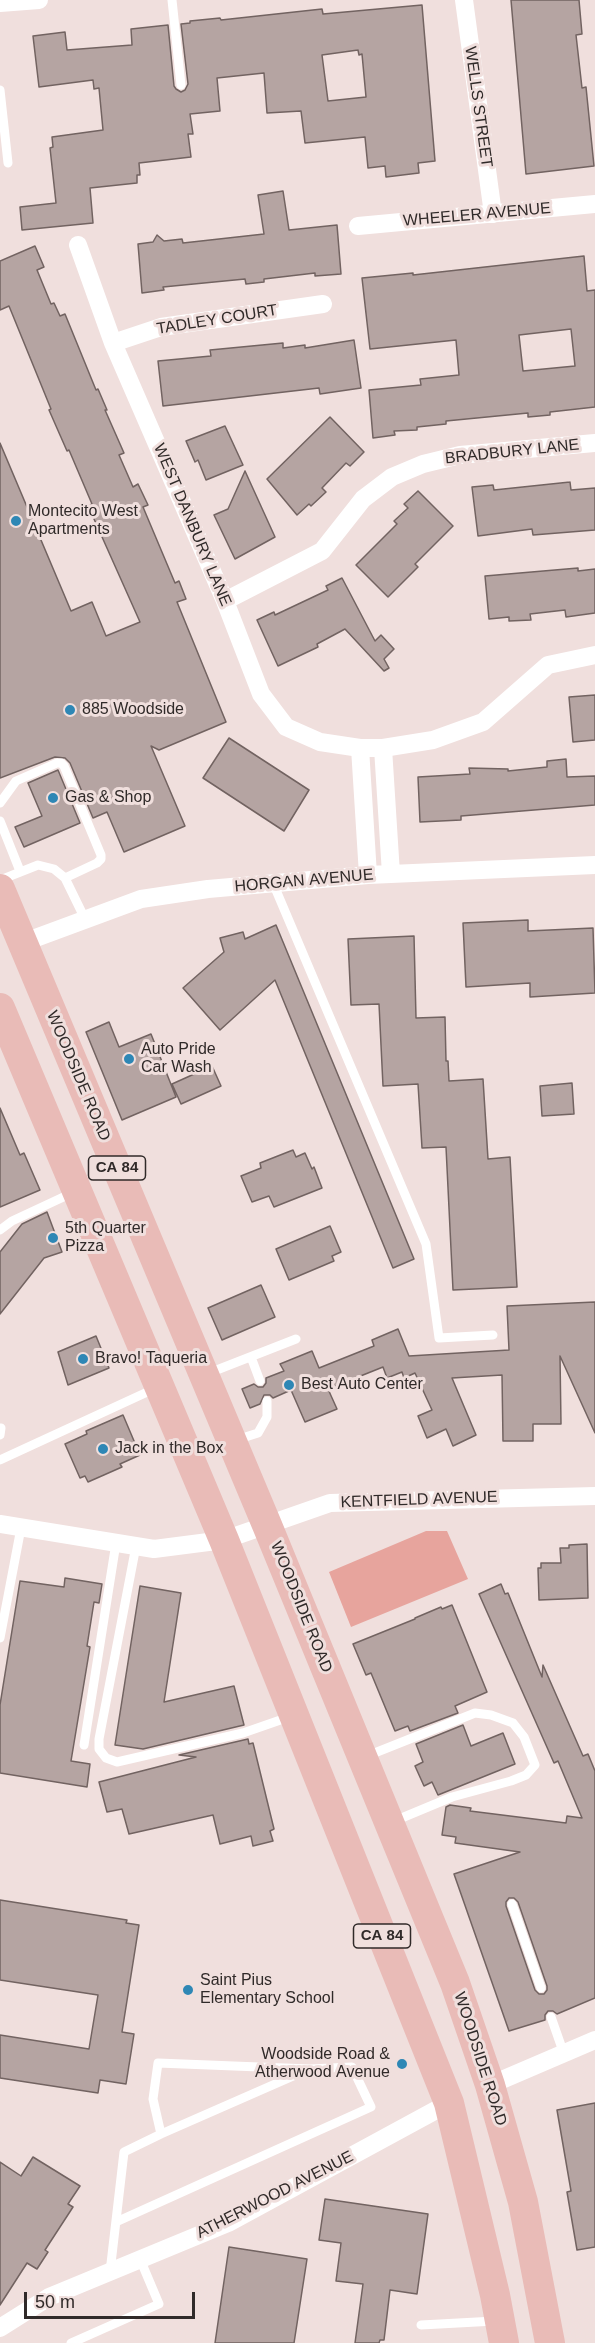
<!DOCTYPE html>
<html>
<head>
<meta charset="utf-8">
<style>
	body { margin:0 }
	#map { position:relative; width:595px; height:2343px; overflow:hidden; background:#f0dfdd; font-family:Arial,sans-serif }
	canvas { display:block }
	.scale { position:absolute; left:24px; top:2292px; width:171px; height:27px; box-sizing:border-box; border:3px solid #302a29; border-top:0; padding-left:8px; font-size:18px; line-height:21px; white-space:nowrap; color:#302a29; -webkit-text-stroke:4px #f0dfdd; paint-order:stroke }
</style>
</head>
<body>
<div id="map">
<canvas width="595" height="2343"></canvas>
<div class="scale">50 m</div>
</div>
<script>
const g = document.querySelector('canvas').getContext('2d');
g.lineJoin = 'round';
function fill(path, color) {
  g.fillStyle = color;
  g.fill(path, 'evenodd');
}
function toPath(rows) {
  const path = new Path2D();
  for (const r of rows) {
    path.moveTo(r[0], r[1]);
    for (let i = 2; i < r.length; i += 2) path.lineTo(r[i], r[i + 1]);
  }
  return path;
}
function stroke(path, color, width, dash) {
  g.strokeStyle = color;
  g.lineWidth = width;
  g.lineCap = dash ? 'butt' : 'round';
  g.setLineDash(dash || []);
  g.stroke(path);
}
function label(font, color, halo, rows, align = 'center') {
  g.font = font + ' Arial,sans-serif';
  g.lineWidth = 6;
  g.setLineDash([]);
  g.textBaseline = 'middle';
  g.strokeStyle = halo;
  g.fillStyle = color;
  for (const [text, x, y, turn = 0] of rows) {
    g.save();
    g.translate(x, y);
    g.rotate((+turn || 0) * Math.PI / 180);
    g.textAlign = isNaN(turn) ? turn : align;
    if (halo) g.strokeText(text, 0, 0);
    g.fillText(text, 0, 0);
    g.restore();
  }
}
fill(toPath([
	[426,1531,447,1531,468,1579,351,1627,329,1572]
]), '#e7a49d');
const building = toPath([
	[511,0,579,0,582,34,576,35,582,88,586,87,594,166,526,174,511,0],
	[422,5,435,161,418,163,419,173,386,177,385,166,368,168,365,137,305,143,301,111,267,113,264,73,217,78,220,111,190,114,193,134,188,134,191,157,139,163,140,175,137,175,137,183,90,188,93,223,22,230,20,207,56,203,50,148,53,147,52,137,103,130,99,88,94,89,93,80,39,87,33,36,65,32,67,50,132,45,131,29,168,25,174,86,176,89,181,92,185,90,188,84,181,24,190,23,190,21,220,18,221,20,322,9,323,14,422,5],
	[358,50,359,55,362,54,366,97,328,101,322,55,358,50],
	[283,191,289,230,337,225,341,274,315,276,315,273,264,279,264,282,246,284,245,279,163,287,164,290,142,293,138,244,153,242,157,235,164,241,182,239,183,243,264,234,258,195,283,191],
	[35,246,44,267,37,270,51,304,54,303,60,316,65,314,96,390,98,389,107,410,105,410,124,453,119,455,133,487,138,484,148,505,143,507,175,583,179,581,186,599,177,602,226,722,159,750,151,746,185,826,124,852,107,812,93,818,70,763,65,758,55,757,0,778,0,443,71,611,92,602,106,636,140,622,94,519,90,505,92,504,69,450,67,451,49,410,51,409,9,306,0,310,0,261,35,246],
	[584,256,587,291,595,290,595,407,550,412,550,415,528,417,528,413,446,421,446,424,417,427,417,430,394,431,395,435,373,438,369,390,421,385,420,379,459,375,456,340,370,349,362,278,413,273,413,275,584,256],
	[571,329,575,366,523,371,519,335,571,329],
	[354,340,361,388,320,394,319,388,163,406,158,361,211,356,210,350,283,343,283,348,305,345,305,348,354,340],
	[330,417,364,452,350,466,346,463,322,488,326,492,311,506,309,504,297,515,267,479,330,417],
	[225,426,243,465,206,480,198,460,195,462,186,441,225,426],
	[245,471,275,537,235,559,214,515,228,509,245,471],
	[570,482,571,490,595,488,595,530,533,535,532,529,478,536,472,487,493,485,494,490,570,482],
	[418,491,453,526,415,564,418,567,388,597,356,565,397,524,394,521,408,508,404,504,418,491],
	[578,568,578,571,595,569,595,613,566,617,565,610,530,614,531,620,509,621,509,617,489,619,485,576,578,568],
	[342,578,375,641,381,635,394,649,384,659,389,668,384,671,345,629,317,644,318,647,278,666,257,620,274,612,275,615,328,590,326,586,342,578],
	[595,695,595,740,573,742,569,697,595,695],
	[229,738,309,790,284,831,203,778,229,738],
	[566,759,567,777,595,776,595,805,461,816,461,820,420,822,418,777,470,774,469,768,508,769,508,771,547,767,547,761,566,759],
	[58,770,80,823,24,847,15,827,42,816,28,783,58,770],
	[528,920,528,931,593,928,595,993,530,997,530,983,466,987,463,923,528,920],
	[276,925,414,1259,393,1268,275,980,220,1030,183,988,224,952,220,938,243,932,245,939,276,925],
	[414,936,416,1018,445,1017,446,1061,448,1061,449,1081,483,1079,488,1159,510,1157,517,1287,453,1290,446,1147,422,1148,418,1084,383,1086,379,1004,351,1005,348,939,414,936],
	[109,1022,119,1047,151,1034,176,1097,122,1120,86,1032,109,1022],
	[212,1066,221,1086,181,1104,172,1084,212,1066],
	[572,1083,574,1114,542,1116,540,1086,572,1083],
	[0,1108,20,1155,24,1153,40,1190,0,1207,0,1108],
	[293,1150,296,1157,305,1153,312,1169,314,1167,322,1188,274,1207,269,1196,252,1202,241,1176,261,1168,260,1163,293,1150],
	[47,1212,62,1252,44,1258,0,1314,0,1252,22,1224,47,1212],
	[330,1226,341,1252,332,1256,334,1261,289,1280,276,1249,330,1226],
	[261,1285,275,1317,222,1340,208,1308,261,1285],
	[595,1302,595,1433,560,1356,561,1424,533,1424,533,1441,503,1441,502,1375,452,1378,476,1435,453,1446,446,1429,427,1438,418,1416,432,1410,415,1373,404,1378,402,1372,387,1378,383,1367,328,1389,337,1409,305,1422,291,1390,273,1398,270,1395,264,1395,260,1404,250,1408,242,1389,254,1384,258,1387,263,1387,266,1383,266,1378,284,1371,280,1364,312,1351,319,1368,374,1346,372,1340,398,1329,409,1356,509,1350,507,1306,595,1302],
	[96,1336,109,1368,68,1385,58,1352,96,1336],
	[123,1415,140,1455,120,1464,122,1467,88,1482,85,1476,80,1478,65,1444,87,1434,86,1431,123,1415],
	[587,1544,588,1598,539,1600,538,1568,541,1568,541,1563,561,1563,560,1548,569,1548,569,1545,587,1544],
	[65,1578,102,1584,99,1603,94,1602,87,1646,90,1647,71,1761,90,1764,87,1787,0,1773,0,1705,20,1581,64,1587,65,1578],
	[501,1584,505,1594,508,1593,542,1677,543,1665,583,1756,588,1754,595,1771,595,1998,557,2014,553,2011,548,2011,545,2015,545,2020,509,2031,454,1874,520,1852,455,1843,456,1837,442,1835,446,1807,450,1805,471,1808,470,1811,566,1823,567,1816,582,1818,558,1761,554,1763,479,1594,501,1584],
	[509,1898,514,1898,518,1902,547,1986,547,1990,544,1994,539,1994,535,1990,506,1906,506,1902,509,1898],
	[140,1586,181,1593,164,1702,234,1686,244,1725,143,1749,115,1745,140,1586],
	[452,1605,487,1692,455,1706,458,1713,410,1731,408,1726,395,1731,371,1673,366,1675,353,1644,415,1619,415,1618,441,1607,442,1609,452,1605],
	[463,1725,471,1746,503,1733,515,1764,438,1795,432,1782,424,1786,415,1766,423,1762,416,1744,463,1725],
	[248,1739,249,1744,253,1743,274,1829,270,1831,273,1841,253,1846,251,1836,220,1844,213,1815,129,1834,122,1809,107,1812,99,1782,196,1757,179,1755,248,1739],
	[0,1900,127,1920,126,1923,139,1925,122,2032,134,2034,126,2084,100,2080,98,2093,0,2078,0,2035,89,2049,98,1995,0,1980,0,1900],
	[595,2103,595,2247,577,2250,567,2192,571,2191,557,2110,595,2103],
	[33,2157,80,2186,68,2204,73,2207,45,2250,48,2252,37,2269,27,2263,0,2305,0,2162,21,2176,33,2157],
	[325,2199,428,2214,417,2294,390,2290,384,2340,380,2340,379,2343,355,2343,363,2284,336,2281,341,2243,319,2240,325,2199],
	[229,2247,307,2259,294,2343,215,2343,229,2247]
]);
fill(building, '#b5a4a2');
stroke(building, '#726361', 1.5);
stroke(toPath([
	[172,0,181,85],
	[0,90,8,163],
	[0,803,16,781,57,763,61,763,64,766,101,855,101,859,97,863,65,878],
	[0,821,20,871],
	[0,880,38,865,54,869,65,878,85,919],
	[273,883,426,1244,439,1338,493,1335],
	[0,1230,12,1221,72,1193],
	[251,1357,260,1381],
	[209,1373,296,1339],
	[0,1435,1,1428],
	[236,1440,258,1433,267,1417,267,1401],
	[0,1460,156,1388],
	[136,1546,99,1739,99,1749,106,1758,117,1762,243,1733,289,1717],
	[0,1638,21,1528],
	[84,1745,116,1543],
	[367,1756,475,1713,491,1715,513,1723,524,1737,535,1765,526,1775,511,1781,452,1797,392,1822],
	[512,1904,541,1988],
	[551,2017,564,2054],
	[161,2134,307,2070],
	[110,2272,124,2152,161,2134,153,2099,158,2063,310,2069,352,2067,371,2107,116,2222],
	[421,2325,495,2321],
	[71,2343,159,2304,140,2259]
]), '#fff', 9);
stroke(toPath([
	[464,0,493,214],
	[0,3,39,0],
	[358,226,595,204],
	[78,245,113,343,225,601,261,694,286,727,320,742,360,748,383,748,433,740,483,722,548,665,595,655],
	[113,343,161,327,323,304],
	[225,601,322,551,363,499,392,477,423,464,460,455,595,443],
	[360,748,368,875],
	[383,748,391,874],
	[22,943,141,899,208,889,368,875,595,865],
	[0,1524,154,1549,224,1540,330,1503,595,1496],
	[490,2085,595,2040],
	[0,2328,49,2297,228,2223,449,2103]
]), '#fff', 18);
stroke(toPath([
	[0,889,267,1525,455,1983,490,2085,523,2202,550,2343],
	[0,1008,224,1540,449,2103,495,2295,504,2343]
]), '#e9bbb7', 30);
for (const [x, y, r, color] of [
	[16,521,6,"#2e87b5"],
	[70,710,6,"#2e87b5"],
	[53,798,6,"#2e87b5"],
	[129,1059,6,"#2e87b5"],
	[53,1238,6,"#2e87b5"],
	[83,1359,6,"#2e87b5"],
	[289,1385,6,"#2e87b5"],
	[103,1449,6,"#2e87b5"],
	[188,1990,6,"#2e87b5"],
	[402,2064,6,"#2e87b5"]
]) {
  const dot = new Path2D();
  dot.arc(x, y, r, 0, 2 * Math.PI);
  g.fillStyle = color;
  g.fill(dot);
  stroke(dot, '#f0dfdd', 2);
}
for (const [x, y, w] of [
	[117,1168,57],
	[382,1936,57]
]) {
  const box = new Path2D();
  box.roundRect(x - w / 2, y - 12, w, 24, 4.5);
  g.fillStyle = '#f0dfdd';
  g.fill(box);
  stroke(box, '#302a29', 1.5);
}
label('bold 15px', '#302a29', null, [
	["CA 84",117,1168],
	["CA 84",382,1936]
]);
label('16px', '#302a29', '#f0dfdd', [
	["WELLS STREET",478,107,82],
	["WHEELER AVENUE",477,215,-5],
	["TADLEY COURT",217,320,-9],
	["BRADBURY LANE",512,452,-6],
	["WEST DANBURY LANE",192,525,67],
	["HORGAN AVENUE",304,881,-5],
	["WOODSIDE ROAD",78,1076,67],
	["KENTFIELD AVENUE",419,1500,-2],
	["WOODSIDE ROAD",301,1607,68],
	["WOODSIDE ROAD",480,2059,72],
	["ATHERWOOD AVENUE",275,2195,-27]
]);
label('16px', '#302a29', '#f0dfdd', [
	["Montecito West",28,512],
	["Apartments",28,530],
	["885 Woodside",82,710],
	["Gas & Shop",65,798],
	["Auto Pride",141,1050],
	["Car Wash",141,1068],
	["5th Quarter",65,1229],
	["Pizza",65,1247],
	["Bravo! Taqueria",95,1359],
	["Best Auto Center",301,1385],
	["Jack in the Box",115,1449],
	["Saint Pius",200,1981],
	["Elementary School",200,1999],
	["Woodside Road &",390,2055,"right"],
	["Atherwood Avenue",390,2073,"right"]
], 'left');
</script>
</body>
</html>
